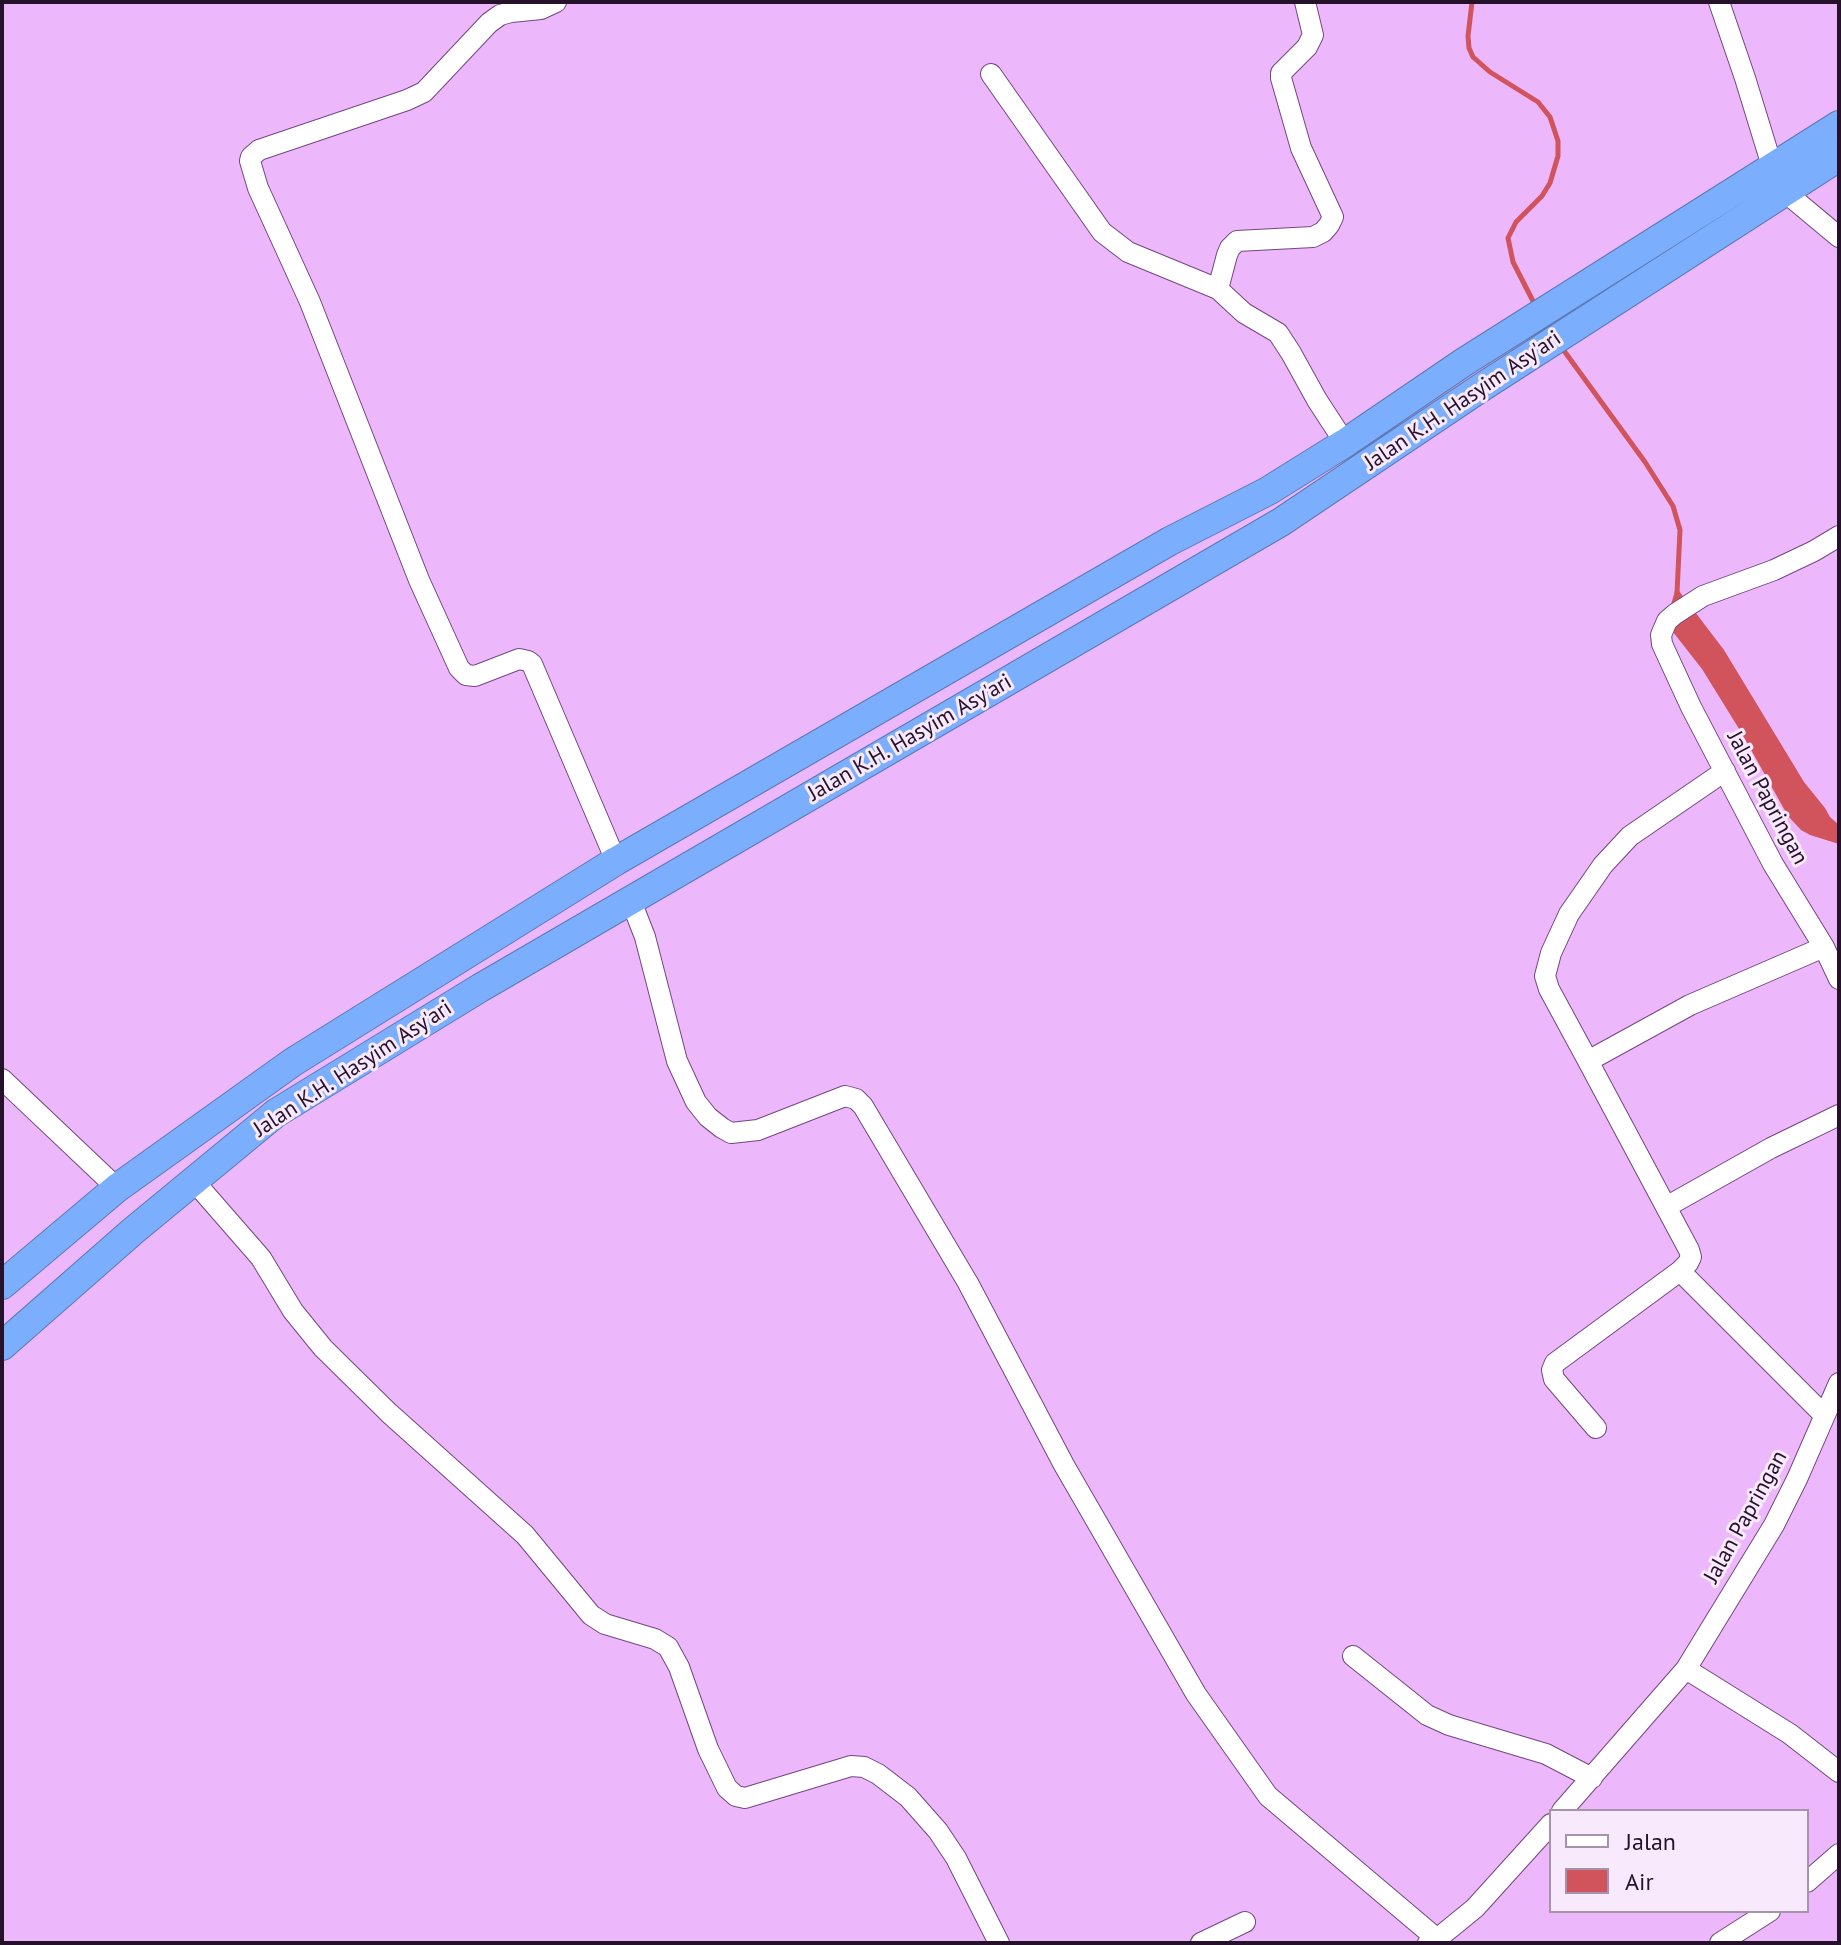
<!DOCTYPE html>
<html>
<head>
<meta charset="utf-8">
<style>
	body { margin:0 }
	#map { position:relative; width:1841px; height:1945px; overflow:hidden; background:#ecb8fb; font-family:"PT Sans",sans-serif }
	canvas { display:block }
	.frame { position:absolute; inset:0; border:4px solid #25122a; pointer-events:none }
	.legend { position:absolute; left:1549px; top:1809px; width:260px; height:104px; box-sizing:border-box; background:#f8e9fd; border:2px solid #a493a9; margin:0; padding:10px 14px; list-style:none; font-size:24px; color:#25122a }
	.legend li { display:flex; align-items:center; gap:16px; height:40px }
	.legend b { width:40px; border:2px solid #a493a9 }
</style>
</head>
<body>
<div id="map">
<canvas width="1841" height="1945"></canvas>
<div class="frame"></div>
<ul class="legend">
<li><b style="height:10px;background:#fff"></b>Jalan</li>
<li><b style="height:22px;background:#d1545d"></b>Air</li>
</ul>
</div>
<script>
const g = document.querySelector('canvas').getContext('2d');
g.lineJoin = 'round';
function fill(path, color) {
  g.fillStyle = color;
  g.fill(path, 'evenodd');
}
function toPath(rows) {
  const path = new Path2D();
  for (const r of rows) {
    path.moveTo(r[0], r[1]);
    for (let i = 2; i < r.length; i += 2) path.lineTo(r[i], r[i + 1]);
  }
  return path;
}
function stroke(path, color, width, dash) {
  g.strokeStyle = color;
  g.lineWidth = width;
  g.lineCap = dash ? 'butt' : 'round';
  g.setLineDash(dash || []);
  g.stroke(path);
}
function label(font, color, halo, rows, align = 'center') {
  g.font = font + ' "PT Sans",sans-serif';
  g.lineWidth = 6;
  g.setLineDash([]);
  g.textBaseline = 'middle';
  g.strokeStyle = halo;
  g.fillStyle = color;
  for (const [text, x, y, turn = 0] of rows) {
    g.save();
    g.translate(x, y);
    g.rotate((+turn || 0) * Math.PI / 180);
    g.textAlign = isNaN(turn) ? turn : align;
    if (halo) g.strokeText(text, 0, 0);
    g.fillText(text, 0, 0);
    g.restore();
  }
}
fill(toPath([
	[1676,587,1724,650,1804,782,1825,808,1830,817,1839,825,1839,844,1810,835,1801,830,1788,816,1741,732,1702,669,1673,632,1669,612]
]), '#d1545d');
stroke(toPath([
	[1472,2,1468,36,1469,48,1473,57,1490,72,1538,102,1550,117,1558,141,1558,156,1550,183,1542,196,1516,222,1508,238,1513,262,1535,305],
	[1562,348,1645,462,1673,506,1680,530,1677,593]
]), '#d1545d', 5);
const minor = toPath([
	[556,2,541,9,511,12,500,15,489,23,424,92,407,100,259,150,251,157,250,161,258,188,310,302,419,580,459,668,466,675,475,676,519,659,528,661,532,664,616,861],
	[1305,2,1313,35,1307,47,1281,73,1281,78,1301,148,1333,217,1329,225,1323,232,1313,237,1237,241,1230,248,1227,255,1218,289,1244,313,1278,333,1291,353,1317,400,1345,443],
	[1719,2,1745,78,1772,166],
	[991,74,1102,232,1128,252,1218,289],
	[1785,192,1839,237],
	[1839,536,1814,551,1774,570,1703,596,1675,614,1667,621,1661,635,1662,644,1691,707,1773,864,1824,947,1839,979],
	[631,901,645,937,677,1061,696,1102,708,1117,722,1128,731,1133,758,1130,845,1096,856,1099,863,1106,968,1283,1064,1465,1196,1694,1268,1796,1437,1939],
	[1588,1061,1549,989,1545,976,1551,953,1569,914,1603,865,1630,836,1725,771],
	[2,1079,117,1188],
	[193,1180,261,1258,293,1311,323,1348,389,1413,525,1535,591,1615,605,1624,655,1639,668,1647,679,1667,708,1749,727,1788,736,1796,745,1798,851,1766,864,1767,878,1774,908,1797,938,1831,956,1858,999,1943],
	[1666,1207,1771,1148,1839,1115],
	[1680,1271,1824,1415],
	[1596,1428,1554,1379,1552,1370,1555,1363,1680,1271,1688,1263,1691,1257,1689,1250,1588,1061,1690,1005,1824,947],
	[1353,1656,1427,1715,1449,1725,1546,1754,1592,1778],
	[1686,1669,1790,1734,1839,1772],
	[1562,1811,1686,1669,1774,1525,1797,1479,1839,1383],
	[1807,1882,1839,1854],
	[1201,1943,1245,1922],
	[1428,1943,1437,1939,1475,1908,1551,1824],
	[1720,1943,1770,1911]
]);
const highway = toPath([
	[2,1285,117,1188,293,1062,616,861,1170,541,1268,491,1345,443,1464,362,1839,125],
	[2,1346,133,1231,276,1113,480,988,1281,522,1482,387,1839,157]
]);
stroke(minor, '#744681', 22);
stroke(highway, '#5d78b4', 30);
stroke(minor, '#fff', 20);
stroke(highway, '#7baffe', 28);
label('22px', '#25122a', '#f8e9fd', [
	["Jalan K.H. Hasyim Asy'ari",1463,401,-34],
	["Jalan K.H. Hasyim Asy'ari",910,738,-30],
	["Jalan Papringan",1767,798,62],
	["Jalan K.H. Hasyim Asy'ari",353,1069,-33],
	["Jalan Papringan",1746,1517,-61]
]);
</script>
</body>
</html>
